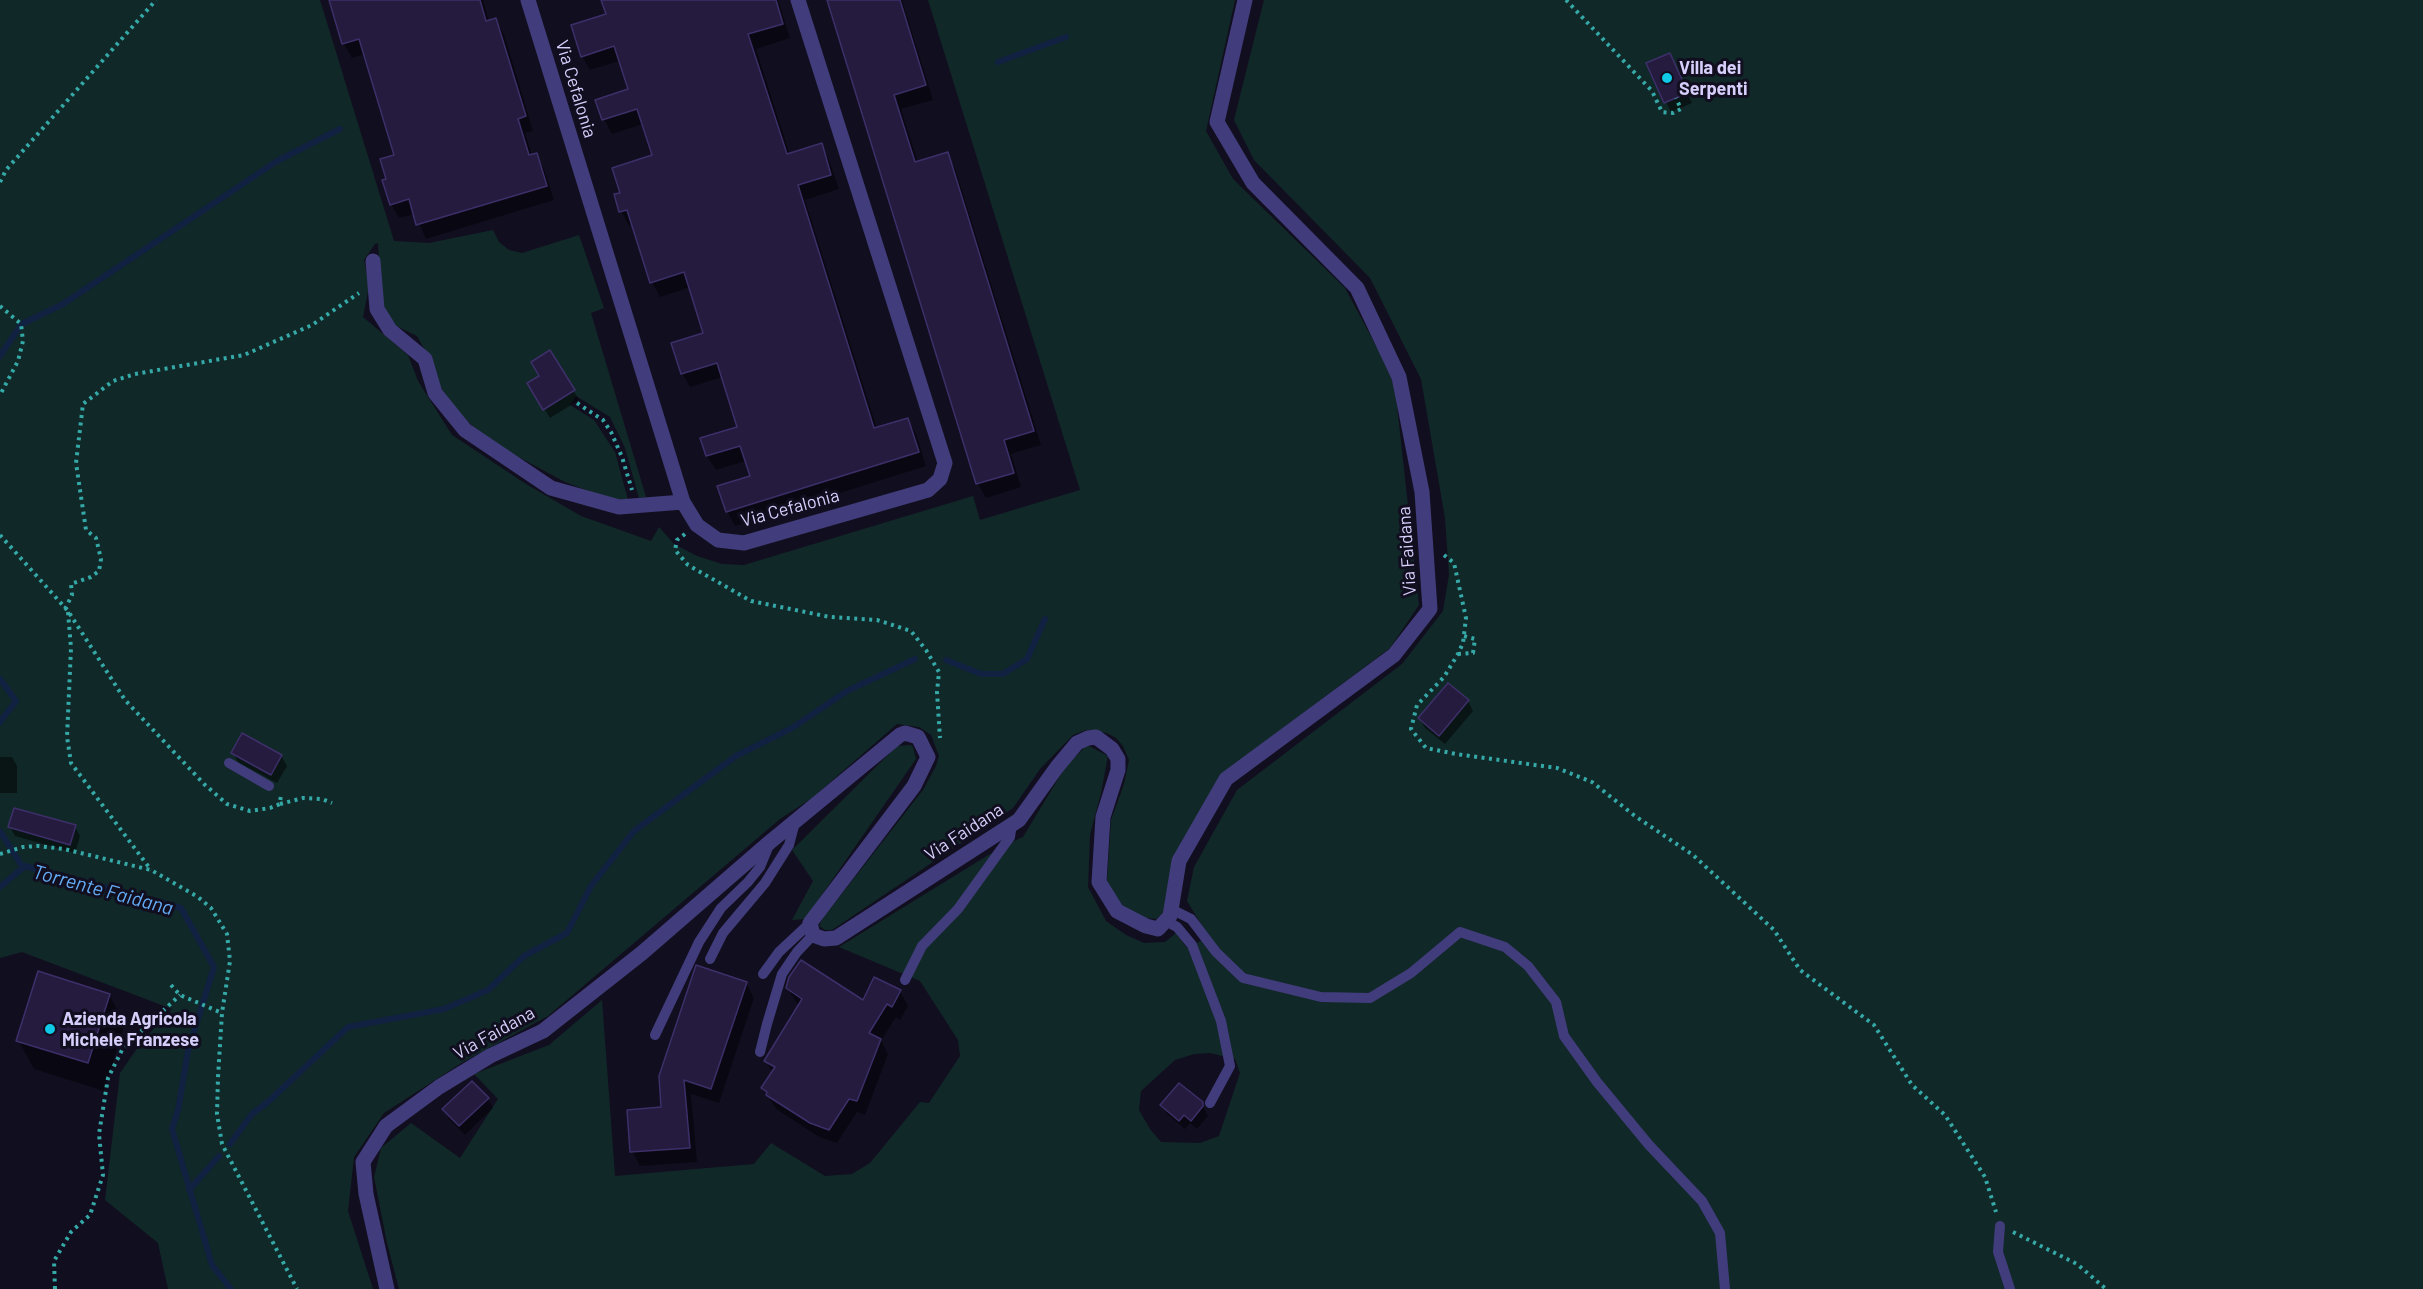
<!DOCTYPE html>
<html>
<head>
<meta charset="utf-8">
<style>
	body { margin:0 }
	canvas { display:block; background:#110e1f }
</style>
</head>
<body>
<canvas width="2423" height="1289"></canvas>
<script>
const g = document.querySelector('canvas').getContext('2d');
g.lineJoin = 'round';
function fill(path, color) {
  g.fillStyle = color;
  g.fill(path, 'evenodd');
}
function toPath(rows) {
  const path = new Path2D();
  for (const r of rows) {
    path.moveTo(r[0], r[1]);
    for (let i = 2; i < r.length; i += 2) path.lineTo(r[i], r[i + 1]);
  }
  return path;
}
function stroke(path, color, width, dash) {
  g.strokeStyle = color;
  g.lineWidth = width;
  g.lineCap = dash ? 'butt' : 'round';
  g.setLineDash(dash || []);
  g.stroke(path);
}
function label(font, color, halo, rows, align = 'center') {
  g.font = font + ' Barlow,sans-serif';
  g.lineWidth = 6;
  g.setLineDash([]);
  g.textBaseline = 'middle';
  g.strokeStyle = halo;
  g.fillStyle = color;
  for (const [text, x, y, turn = 0] of rows) {
    g.save();
    g.translate(x, y);
    g.rotate((+turn || 0) * Math.PI / 180);
    g.textAlign = isNaN(turn) ? turn : align;
    if (halo) g.strokeText(text, 0, 0);
    g.fillText(text, 0, 0);
    g.restore();
  }
}
fill(toPath([
	[0,0,320,0,394,241,429,243,493,230,499,242,509,250,522,253,579,235,604,308,591,313,646,497,639,498,625,448,610,417,576,396,570,405,594,420,615,452,628,500,614,501,565,482,500,447,478,431,455,410,436,380,432,363,417,336,392,324,382,308,378,243,375,244,364,260,369,286,363,317,408,355,418,381,452,435,526,484,581,516,651,541,659,527,674,544,697,556,722,564,744,565,973,496,980,520,1080,490,928,0,1235,0,1206,131,1233,179,1345,288,1394,379,1419,605,1390,648,1220,775,1172,861,1165,910,1157,919,1145,918,1121,906,1107,881,1111,820,1124,784,1129,760,1123,746,1116,738,1107,733,1086,730,1073,735,1040,769,1013,808,832,930,825,930,819,926,823,918,923,790,936,766,939,756,931,735,919,727,897,724,812,798,780,819,548,1016,463,1062,384,1113,354,1157,348,1211,373,1289,168,1289,158,1243,105,1200,120,1073,143,1040,172,1009,22,952,0,958],
	[1264,0,2423,0,2423,1289,399,1289,387,1243,374,1177,381,1148,411,1123,460,1158,498,1099,474,1074,549,1045,602,1000,615,1176,754,1164,771,1143,825,1176,852,1174,870,1163,920,1102,929,1103,960,1056,958,1040,920,981,839,947,1003,846,1023,837,1066,766,1087,745,1108,756,1101,793,1090,835,1088,887,1106,921,1126,935,1144,943,1165,942,1176,933,1187,948,1209,937,1187,901,1194,867,1237,790,1402,664,1443,611,1449,575,1445,518,1421,379,1370,278,1254,160,1234,120],
	[1210,1053,1235,1059,1240,1073,1219,1136,1200,1143,1161,1142,1150,1129,1139,1110,1141,1091,1175,1060,1194,1054],
	[910,745,913,747,916,759,805,919,792,920,813,881,792,850,897,746]
]), '#112828');
fill(toPath([
	[330,0,483,0,489,22,496,20,504,34,533,131,525,133,532,156,536,155,544,169,554,200,426,239,415,214,399,218,391,204,388,180,396,156,365,54,352,58,344,44],
	[603,0,778,0,790,38,756,49,790,155,821,145,829,160,839,189,805,200,877,429,908,420,916,434,926,466,735,526,727,511,751,477,746,461,716,470,707,456,702,439,739,428,723,377,690,387,682,373,705,334,691,287,660,297,652,282,633,224,629,226,621,211,622,194,654,156,643,124,612,134,604,119,629,90,620,61,590,70,582,56,608,15],
	[828,0,902,0,933,100,901,109,918,163,947,154,955,168,1041,445,1011,454,1021,487,986,498,978,484],
	[1648,64,1674,64,1692,103,1671,112],
	[550,352,579,400,550,418,529,384,541,377],
	[1468,701,1473,711,1445,744,1425,728,1420,719],
	[233,753,281,756,287,766,277,783,238,762],
	[0,757,12,757,17,766,17,793,0,793],
	[10,827,75,827,80,836,75,853,15,836],
	[746,983,754,998,719,1103,691,1094,697,1162,640,1166,632,1151],
	[787,987,863,1003,900,991,908,1006,900,1020,896,1017,881,1041,888,1054,865,1115,857,1112,837,1143,819,1137,776,1109,763,1088,773,1073,766,1061,800,1005,796,1002],
	[109,995,125,1023,104,1091,34,1069,18,1040],
	[488,1099,493,1108,465,1135,449,1119,444,1109],
	[1201,1103,1208,1116,1197,1129,1190,1123,1185,1129,1167,1114,1162,1105]
]), '#0007');
stroke(toPath([
	[998,62,1066,37],
	[22,324,63,304,277,161,340,129],
	[0,356,20,326],
	[946,660,981,674,1003,674,1027,659,1045,619],
	[0,679,16,701,0,722],
	[0,831,23,868,25,866,181,908,214,967,188,1051,178,1110,172,1129,212,1265,231,1289],
	[0,887,25,866],
	[230,1144,252,1114,269,1101,348,1027,444,1009,488,990,524,956,567,933,591,886,634,831,736,756,792,728,847,691,915,659],
	[189,1190,219,1156]
]), '#102141', 6);
const building = toPath([
	[329,0,480,0,486,21,496,18,526,116,518,119,529,155,537,153,547,186,416,225,409,199,390,205,382,180,386,179,380,159,394,155,359,39,342,44,329,0],
	[601,0,776,0,783,24,748,34,787,154,822,143,831,175,798,185,874,428,908,418,919,452,726,512,717,486,750,476,740,446,706,456,700,438,737,427,717,363,681,374,671,343,703,333,684,272,650,283,627,210,619,212,614,194,620,193,612,168,652,155,637,109,602,120,595,100,628,89,614,46,581,57,571,25,606,14,601,0],
	[827,0,900,0,926,85,894,95,915,162,948,152,1034,431,1004,440,1014,473,976,484,827,0],
	[1670,53,1688,93,1664,103,1646,63,1670,53],
	[550,350,575,390,543,410,527,383,539,376,531,362,550,350],
	[1448,683,1469,700,1439,736,1418,718,1448,683],
	[242,733,282,755,271,775,231,753,242,733],
	[14,808,76,825,70,845,8,827,14,808],
	[801,960,863,1000,874,977,901,990,892,1007,887,1004,869,1033,881,1039,857,1101,849,1099,829,1130,810,1123,766,1095,767,1092,761,1088,775,1067,764,1061,802,999,786,988,789,977,801,960],
	[696,965,747,982,711,1089,684,1080,690,1148,630,1152,627,1110,661,1107,659,1076,696,965],
	[38,971,110,994,88,1063,16,1041,38,971],
	[472,1081,489,1098,459,1126,442,1109,472,1081],
	[1179,1083,1203,1102,1203,1106,1191,1121,1184,1115,1179,1121,1160,1105,1179,1083]
]);
fill(building, '#241b3e');
stroke(building, '#3d2f69', 1.5);
stroke(toPath([
	[1566,0,1652,91,1662,112,1673,113,1681,109,1676,98],
	[0,182,6,170,156,0],
	[0,306,21,324,23,341,18,361,0,395],
	[577,403,603,420,611,432,622,457,632,490],
	[685,534,677,540,675,550,688,565,751,601,830,617,877,620,911,631,926,650,939,672,937,692,940,738],
	[0,535,68,611,125,700,204,784,227,804,250,811,270,808,280,804,281,794],
	[1444,555,1454,563,1466,618,1463,643,1458,654,1444,677,1417,705,1411,729,1426,748,1456,754,1557,768,1592,782,1635,816,1693,855,1774,930,1800,970,1874,1025,1912,1085,1945,1115,1985,1177,1996,1212],
	[65,609,72,595,71,584,91,577,99,571,101,559,96,538,86,530,76,463,83,404,113,381,135,374,244,355,312,325,359,293],
	[68,612,71,648,67,737,71,763,151,870],
	[1458,654,1473,653,1475,639,1464,636],
	[280,804,303,798,322,799,332,803],
	[0,854,23,847,38,846,64,849,151,870,198,897,211,908,227,934,230,961,222,1013,218,1077,217,1114,222,1144,297,1289],
	[171,985,180,995,222,1013],
	[2013,1232,2077,1264,2106,1289],
	[55,1289,54,1261,71,1232,90,1215,103,1175,99,1134,108,1078,123,1048,180,995]
]), '#35a9a7', 4, [3, 4.5]);
stroke(toPath([
	[229,763,269,786],
	[1171,909,1191,919,1216,952,1243,978,1321,997,1370,998,1411,973,1460,932,1505,947,1528,966,1556,1002,1564,1036,1597,1082,1649,1145,1702,1201,1720,1233,1725,1289],
	[1166,921,1177,927,1192,945,1221,1021,1230,1066,1210,1103],
	[710,959,723,933,765,883,789,845,795,822],
	[763,974,779,952,810,923],
	[905,980,922,946,958,909,1010,837,1012,824],
	[655,1035,699,942,721,908,748,882,760,867,769,845],
	[760,1052,767,1024,782,974,797,952,813,935],
	[2000,1226,1998,1252,2010,1289]
]), '#413c7b', 10);
stroke(toPath([
	[528,0,683,502,697,525,718,540,744,543,928,490,940,479,945,463,798,0],
	[373,261,377,309,390,330,425,359,435,393,465,430,551,488,619,507,683,502],
	[387,1289,366,1194,363,1162,386,1126,439,1087,490,1056,543,1031,642,953,770,842,900,735,905,733,918,737,928,757,914,786,810,923,813,935,824,939,836,938,1019,820,1057,767,1077,743,1088,738,1096,737,1112,749,1118,759,1118,770,1103,817,1099,882,1117,911,1146,926,1158,929,1170,916,1179,861,1226,779,1394,655,1430,609,1422,492,1399,377,1357,288,1253,183,1217,122,1245,0]
]), '#413c7b', 15);
for (const [x, y, r, color] of [
	[1667,78,6,"#0fc9e7"],
	[50,1029,6,"#0fc9e7"]
]) {
  const dot = new Path2D();
  dot.arc(x, y, r, 0, 2 * Math.PI);
  g.fillStyle = color;
  g.fill(dot);
  stroke(dot, '#110e1f', 2);
}
label('bold 18px', '#d6cffc', '#110e1f', [
	["Villa dei",1679,68],
	["Serpenti",1679,89],
	["Azienda Agricola",62,1019],
	["Michele Franzese",62,1040]
], 'left');
label('18px', '#d6cffc', '#110e1f', [
	["Via Cefalonia",576,89,73],
	["Via Cefalonia",790,508,-15],
	["Via Faidana",1407,551,-94],
	["Via Faidana",964,832,-33],
	["Via Faidana",494,1033,-29]
]);
label('italic 20px', '#64acf5', '#110e1f', [
	["Torrente Faidana",103,890,15]
]);
</script>
</body>
</html>
